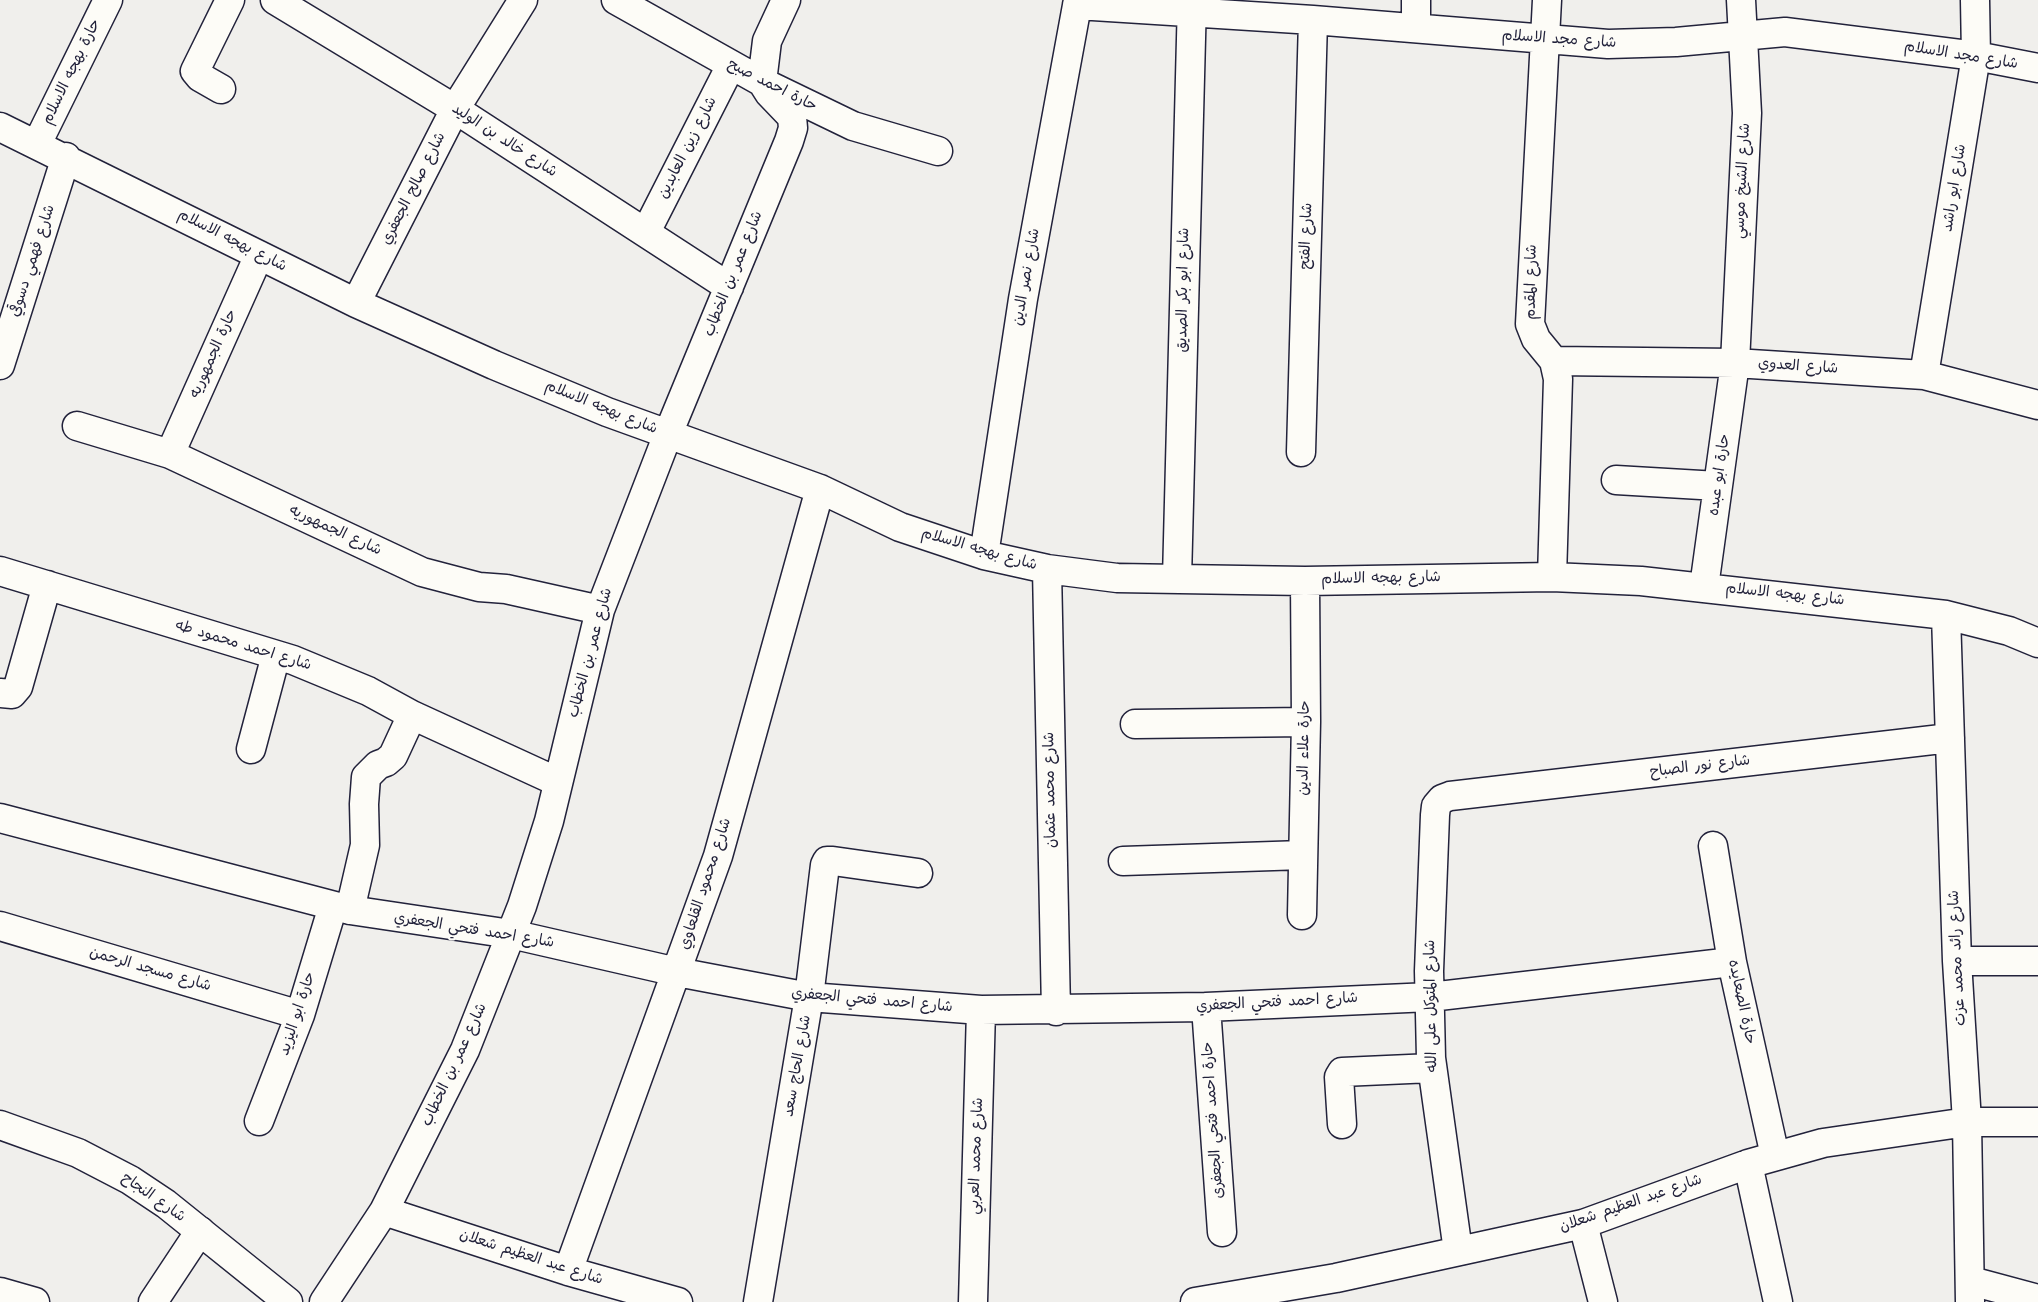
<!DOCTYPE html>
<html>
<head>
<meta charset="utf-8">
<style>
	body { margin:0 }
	canvas { display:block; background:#f0efec }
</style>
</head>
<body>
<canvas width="2038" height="1302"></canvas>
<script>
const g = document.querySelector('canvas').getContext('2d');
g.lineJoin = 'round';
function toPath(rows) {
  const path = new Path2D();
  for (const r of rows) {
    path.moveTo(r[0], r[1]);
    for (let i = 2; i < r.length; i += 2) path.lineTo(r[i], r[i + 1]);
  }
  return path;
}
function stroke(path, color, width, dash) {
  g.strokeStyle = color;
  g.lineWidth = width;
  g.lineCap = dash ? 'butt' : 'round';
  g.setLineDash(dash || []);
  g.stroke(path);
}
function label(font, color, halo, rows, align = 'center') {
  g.font = font + ' "Architects Daughter","Playpen Sans Arabic",sans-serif';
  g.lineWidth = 4.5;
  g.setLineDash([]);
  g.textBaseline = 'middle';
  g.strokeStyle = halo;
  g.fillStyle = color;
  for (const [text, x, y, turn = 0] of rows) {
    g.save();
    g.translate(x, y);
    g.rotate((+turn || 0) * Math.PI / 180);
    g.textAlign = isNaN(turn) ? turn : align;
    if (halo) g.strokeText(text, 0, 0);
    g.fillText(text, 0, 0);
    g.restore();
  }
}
const minor = toPath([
	[275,0,455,109,729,287],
	[616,0,762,82,853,126,938,151],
	[1547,0,1530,324,1536,339,1554,361,1558,379,1552,577],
	[1077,5,1313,20,1608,44,1676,42,1785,32,1976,56,2038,68],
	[1416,27,1416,0],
	[221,89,200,77,195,71,230,0],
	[0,127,356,303,494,365,607,412,820,489,900,527,984,555,1047,569,1117,578,1305,581,1552,577,1641,581,1946,615,2009,631,2038,643],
	[37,144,108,0],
	[646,232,731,65],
	[356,303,455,109,523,0],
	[1554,361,1735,363,1924,375,2038,405],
	[0,365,66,157],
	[1924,375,1976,56,1975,0],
	[77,426,170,454,422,572,479,587,506,589,600,610],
	[1301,452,1313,20],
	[170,454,259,255],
	[1616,480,1718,486],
	[984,555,1023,299,1078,0],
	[1047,569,1056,1011],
	[0,571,293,660,368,691,412,715,558,782],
	[1177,579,1192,0],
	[1704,587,1735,363,1747,113,1741,0],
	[1946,615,1957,961,1967,1122,1970,1302],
	[0,693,12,694,18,687,47,585],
	[1135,724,1306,722],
	[251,749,276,655],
	[0,818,350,910,511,934,677,972,809,997,981,1010,1206,1007,1430,997,1732,962],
	[1713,846,1732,962,1775,1156],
	[1123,861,1303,855],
	[350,910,365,845,364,804,366,777,378,765,386,762,393,756,412,715],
	[1302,915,1306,722,1305,581],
	[0,926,300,1015],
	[1957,961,2038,961],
	[1206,1007,1222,1232],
	[259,1121,300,1015,333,906],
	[1342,1124,1339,1077,1342,1072,1432,1068],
	[1748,1164,1778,1302],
	[384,1211,568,1271,678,1302],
	[1583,1224,1603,1302],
	[1458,1251,1431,1058,1429,971,1435,815,1436,806,1442,799,1450,796,1950,738],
	[568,1271,718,856,820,489],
	[1971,1281,2038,1299],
	[0,1292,35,1302],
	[153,1302,200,1231],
	[324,1302,384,1211,465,1050,522,906,549,821,600,610,668,434,789,141,793,128,792,117,769,93,762,82,767,41,786,0],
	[758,1302,809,997,825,865,827,861,833,861,918,873],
	[973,1302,981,1010],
	[1195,1302,1336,1278,1583,1224,1748,1164,1823,1143,1967,1122,2038,1122]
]);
const tertiary = toPath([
	[0,1125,78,1153,130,1180,166,1204,288,1302]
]);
stroke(minor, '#22223b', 31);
stroke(tertiary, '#22223b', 31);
stroke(minor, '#fdfcf7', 28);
stroke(tertiary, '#fdfcf7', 28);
label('15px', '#22223b', '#fdfcf7', [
	["شارع مجد الاسلام",1559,40,4],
	["شارع مجد الاسلام",1961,56,9],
	["حارة بهجه الاسلام",72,72,-64],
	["حارة احمد صبح",772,86,27],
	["شارع خالد بن الوليد",504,141,33],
	["شارع زين العابدين",688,148,-63],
	["شارع الشيخ موسي",1743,181,-87],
	["شارع ابو راشد",1955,188,-81],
	["شارع صالح الجعفري",414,189,-63],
	["شارع الفتح",1307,236,-88],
	["شارع بهجه الاسلام",232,241,27],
	["شارع فهمي دسوقي",33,261,-72],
	["شارع عمر بن الخطاب",734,274,-68],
	["شارع نصر الدين",1027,277,-80],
	["شارع المقدم",1532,282,-89],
	["شارع ابو بكر الصديق",1184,290,-89],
	["حارة الجمهوريه",214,354,-66],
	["شارع العدوي",1798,367,4],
	["شارع بهجه الاسلام",601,408,22],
	["حارة ابو عبده",1720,475,-82],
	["شارع الجمهوريه",335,531,25],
	["شارع بهجه الاسلام",979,550,16],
	["شارع بهجه الاسلام",1381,579,-1],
	["شارع بهجه الاسلام",1785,595,6],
	["شارع احمد محمود طه",243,646,17],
	["شارع عمر بن الخطاب",591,653,-75],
	["حارة علاء الدين",1305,748,-89],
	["شارع نور الصباح",1700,767,-7],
	["شارع محمد عثمان",1051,790,-91],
	["شارع محمود القلعاوي",706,884,-72],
	["شارع احمد فتحي الجعفري",474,931,9],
	["شارع رائد محمد عزت",1958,958,-93],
	["شارع مسجد الرحمن",150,970,16],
	["شارع احمد فتحي الجعفري",872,1001,5],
	["حارة الصعايده",1741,1002,78],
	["شارع احمد فتحي الجعفري",1277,1003,-3],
	["شارع المتوكل على الله",1432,1006,-91],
	["حارة ابو اليزيد",298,1014,-72],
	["شارع عمر بن الخطاب",455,1065,-65],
	["شارع الحاج سعد",798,1066,-80],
	["حارة احمد فتحي الجعفرى",1214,1120,-94],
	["شارع محمد العربي",977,1156,-88],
	["شارع النجاح",153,1198,35],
	["شارع عبد العظيم شعلان",1631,1204,-19],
	["شارع عبد العظيم شعلان",531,1258,18]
]);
</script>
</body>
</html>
